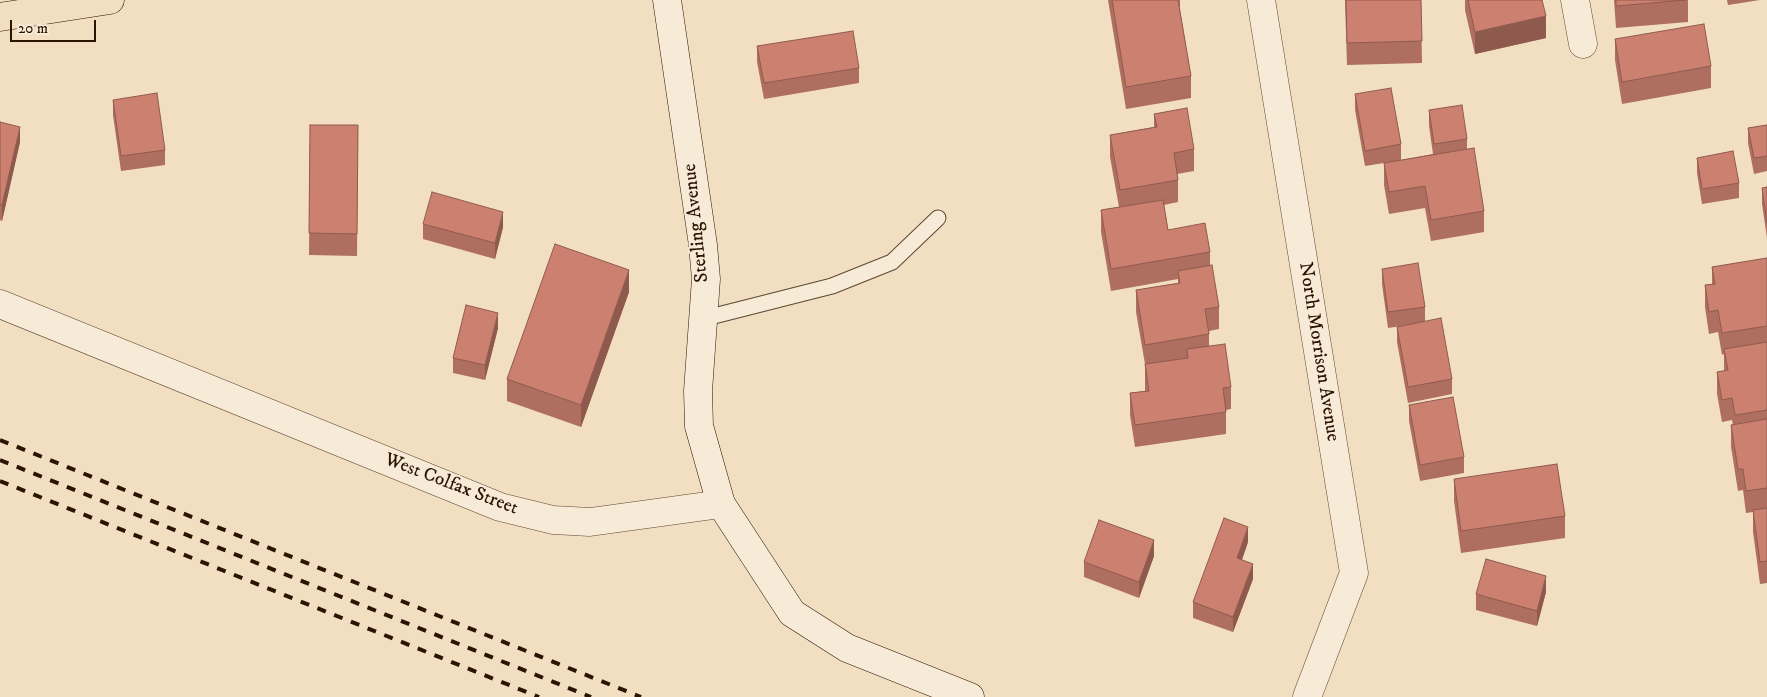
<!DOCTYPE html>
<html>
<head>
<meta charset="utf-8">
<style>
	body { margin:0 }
	#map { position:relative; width:1767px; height:697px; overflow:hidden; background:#f2dec1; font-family:"IM FELL DW Pica",serif }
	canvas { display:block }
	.scale { position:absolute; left:10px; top:20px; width:86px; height:22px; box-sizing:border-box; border:2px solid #2c1403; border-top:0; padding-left:6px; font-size:15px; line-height:18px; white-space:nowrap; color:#2c1403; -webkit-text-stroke:4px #f7ead7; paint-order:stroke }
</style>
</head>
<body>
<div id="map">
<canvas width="1767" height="697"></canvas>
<div class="scale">20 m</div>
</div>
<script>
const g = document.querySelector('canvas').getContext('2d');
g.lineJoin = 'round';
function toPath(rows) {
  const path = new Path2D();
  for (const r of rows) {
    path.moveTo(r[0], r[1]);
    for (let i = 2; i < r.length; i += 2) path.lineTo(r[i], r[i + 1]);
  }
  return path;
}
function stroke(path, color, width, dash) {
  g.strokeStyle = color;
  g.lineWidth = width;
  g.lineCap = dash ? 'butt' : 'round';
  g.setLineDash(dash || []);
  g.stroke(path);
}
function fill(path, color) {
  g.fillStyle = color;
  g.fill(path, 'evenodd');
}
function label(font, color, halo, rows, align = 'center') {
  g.font = font + ' "IM FELL DW Pica",serif';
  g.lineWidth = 4;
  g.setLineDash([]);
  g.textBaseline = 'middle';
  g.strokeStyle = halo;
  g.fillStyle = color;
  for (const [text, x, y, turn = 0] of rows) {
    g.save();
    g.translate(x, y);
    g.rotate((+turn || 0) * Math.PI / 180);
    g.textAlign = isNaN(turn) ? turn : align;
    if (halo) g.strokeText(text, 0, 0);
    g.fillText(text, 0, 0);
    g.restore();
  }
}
const lane = toPath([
	[702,319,832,286,892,262,938,218]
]);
const street = toPath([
	[1261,0,1354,573,1307,697],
	[1575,0,1583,44],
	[0,304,500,507,553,520,590,522,721,504]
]);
const secondary = toPath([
	[667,0,703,245,706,279,698,391,699,426,721,504,792,613,847,648,970,697]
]);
const primary = toPath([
	[0,17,110,0]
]);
stroke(lane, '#5e4632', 17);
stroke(street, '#5e4632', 29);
stroke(secondary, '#2c1403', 29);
stroke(primary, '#2c1403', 29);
stroke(lane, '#f7ead7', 15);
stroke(street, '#f7ead7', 28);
stroke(secondary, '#f7ead7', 28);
stroke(primary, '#f2dec1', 28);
stroke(toPath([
	[0,440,641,697],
	[0,460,591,697],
	[0,481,539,697]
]), '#2c1403', 4, [9, 9]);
fill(toPath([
	[1108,0,1180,0,1180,10,1191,76,1191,98,1126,109],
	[1345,0,1421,0,1422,63,1347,65],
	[1465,0,1542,0,1546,38,1475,54,1465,10],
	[1614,0,1688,0,1688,22,1616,28],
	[1727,0,1760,0,1728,5],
	[1615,39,1711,66,1711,88,1622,104,1615,60],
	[757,46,859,68,859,83,764,99,757,62],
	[1355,94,1401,144,1401,160,1433,154,1429,126,1429,110,1467,139,1467,149,1484,211,1484,232,1431,241,1425,208,1389,214,1384,185,1384,163,1365,166,1355,110],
	[113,100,165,150,165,165,121,171,113,115],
	[1154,114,1194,149,1194,171,1177,174,1178,180,1178,202,1164,205,1168,230,1210,252,1210,266,1219,307,1219,329,1209,331,1209,346,1231,387,1231,409,1226,410,1226,434,1135,447,1130,415,1130,393,1145,391,1145,364,1136,312,1136,290,1178,283,1178,279,1111,291,1101,232,1101,210,1119,207,1110,157,1110,135,1154,127],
	[0,122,20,142,2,221,0,220],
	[310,125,358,125,357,256,309,255],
	[1767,125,1767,171,1754,174,1748,143,1748,128],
	[1697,158,1739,183,1739,198,1702,204,1697,173],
	[1767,187,1767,238,1762,204,1762,188],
	[423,224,503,227,495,259,423,239],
	[1767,258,1767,583,1760,584,1753,532,1753,512,1746,513,1743,490,1738,491,1731,447,1731,425,1733,425,1732,420,1722,422,1717,394,1717,372,1724,371,1724,354,1722,355,1718,332,1709,334,1705,307,1705,285,1712,284,1712,267],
	[1382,269,1425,307,1425,321,1452,379,1452,394,1408,403,1397,342,1397,327,1408,325,1388,328,1382,284],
	[629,292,581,427,507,401,507,379],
	[498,328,485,380,453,373,453,358],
	[1409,405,1464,457,1464,473,1420,481,1409,421],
	[1454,479,1565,516,1565,538,1461,553,1454,501],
	[1248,542,1242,560,1253,579,1233,632,1193,618,1193,602],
	[1154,556,1139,598,1084,577,1084,562],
	[1546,592,1537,626,1476,610,1476,594]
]), '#af6f60');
fill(toPath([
	[1546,16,1546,38,1475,54,1475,32],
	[20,127,20,142,2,221,2,205],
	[503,212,503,227,495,259,495,243],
	[629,270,629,292,581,427,581,405],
	[498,313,498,328,485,380,485,365],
	[1248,527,1248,542,1237,573,1237,558],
	[1154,540,1154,556,1139,598,1139,582],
	[1253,564,1253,579,1233,632,1233,617],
	[1546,576,1546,592,1537,626,1537,611]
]), '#8f5a4e');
const building = toPath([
	[1112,0,1178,0,1191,76,1126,87,1112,0],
	[1346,0,1421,0,1422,41,1347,43,1346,0],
	[1468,0,1542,0,1546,16,1475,32,1468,0],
	[1616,0,1686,0,1616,6,1616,0],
	[1704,24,1711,66,1622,82,1615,39,1704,24],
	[853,31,859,68,764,83,757,46,853,31],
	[1391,88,1401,144,1365,151,1355,94,1391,88],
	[157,93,165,150,121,156,113,100,157,93],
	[1462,105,1467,139,1434,144,1429,110,1462,105],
	[1187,108,1194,149,1174,153,1178,180,1120,190,1110,135,1157,127,1154,114,1187,108],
	[0,122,20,127,2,205,0,205,0,122],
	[310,125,358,125,357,234,309,233,310,125],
	[1767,125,1767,156,1754,158,1748,128,1767,125],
	[1474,148,1484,211,1431,220,1425,186,1389,192,1384,163,1474,148],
	[1733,151,1739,183,1702,189,1697,158,1733,151],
	[1767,187,1767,222,1762,188,1767,187],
	[432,192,503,212,495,243,423,224,432,192],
	[1163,200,1168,230,1205,223,1210,252,1111,269,1101,210,1163,200],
	[555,244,629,270,581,405,507,379,555,244],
	[1767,258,1767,326,1722,333,1718,310,1709,312,1705,285,1715,284,1712,267,1767,258],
	[1418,263,1425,307,1388,312,1382,269,1418,263],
	[1212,265,1219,307,1205,309,1209,334,1145,345,1136,290,1180,283,1178,271,1212,265],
	[466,305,498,313,485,365,453,358,466,305],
	[1441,318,1452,379,1408,387,1397,327,1441,318],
	[1767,342,1767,410,1735,415,1732,398,1722,400,1717,372,1728,370,1724,349,1767,342],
	[1225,344,1231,387,1223,388,1226,412,1135,425,1130,393,1149,391,1145,364,1188,358,1187,349,1225,344],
	[1453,397,1464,457,1420,465,1409,405,1453,397],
	[1767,419,1767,488,1746,491,1743,469,1738,469,1731,425,1767,419],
	[1557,464,1565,516,1461,531,1454,479,1557,464],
	[1767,508,1767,561,1760,562,1753,510,1767,508],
	[1224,518,1248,527,1237,558,1253,564,1233,617,1193,602,1224,518],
	[1099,520,1154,540,1139,582,1084,562,1099,520],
	[1486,559,1546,576,1537,611,1476,594,1486,559]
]);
fill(building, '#cc8170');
stroke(building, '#8f5a4e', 1);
label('19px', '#2c1403', '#f7ead7', [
	["Sterling Avenue",697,223,-96],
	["North Morrison Avenue",1318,352,81],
	["West Colfax Street",451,485,21]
]);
</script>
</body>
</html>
